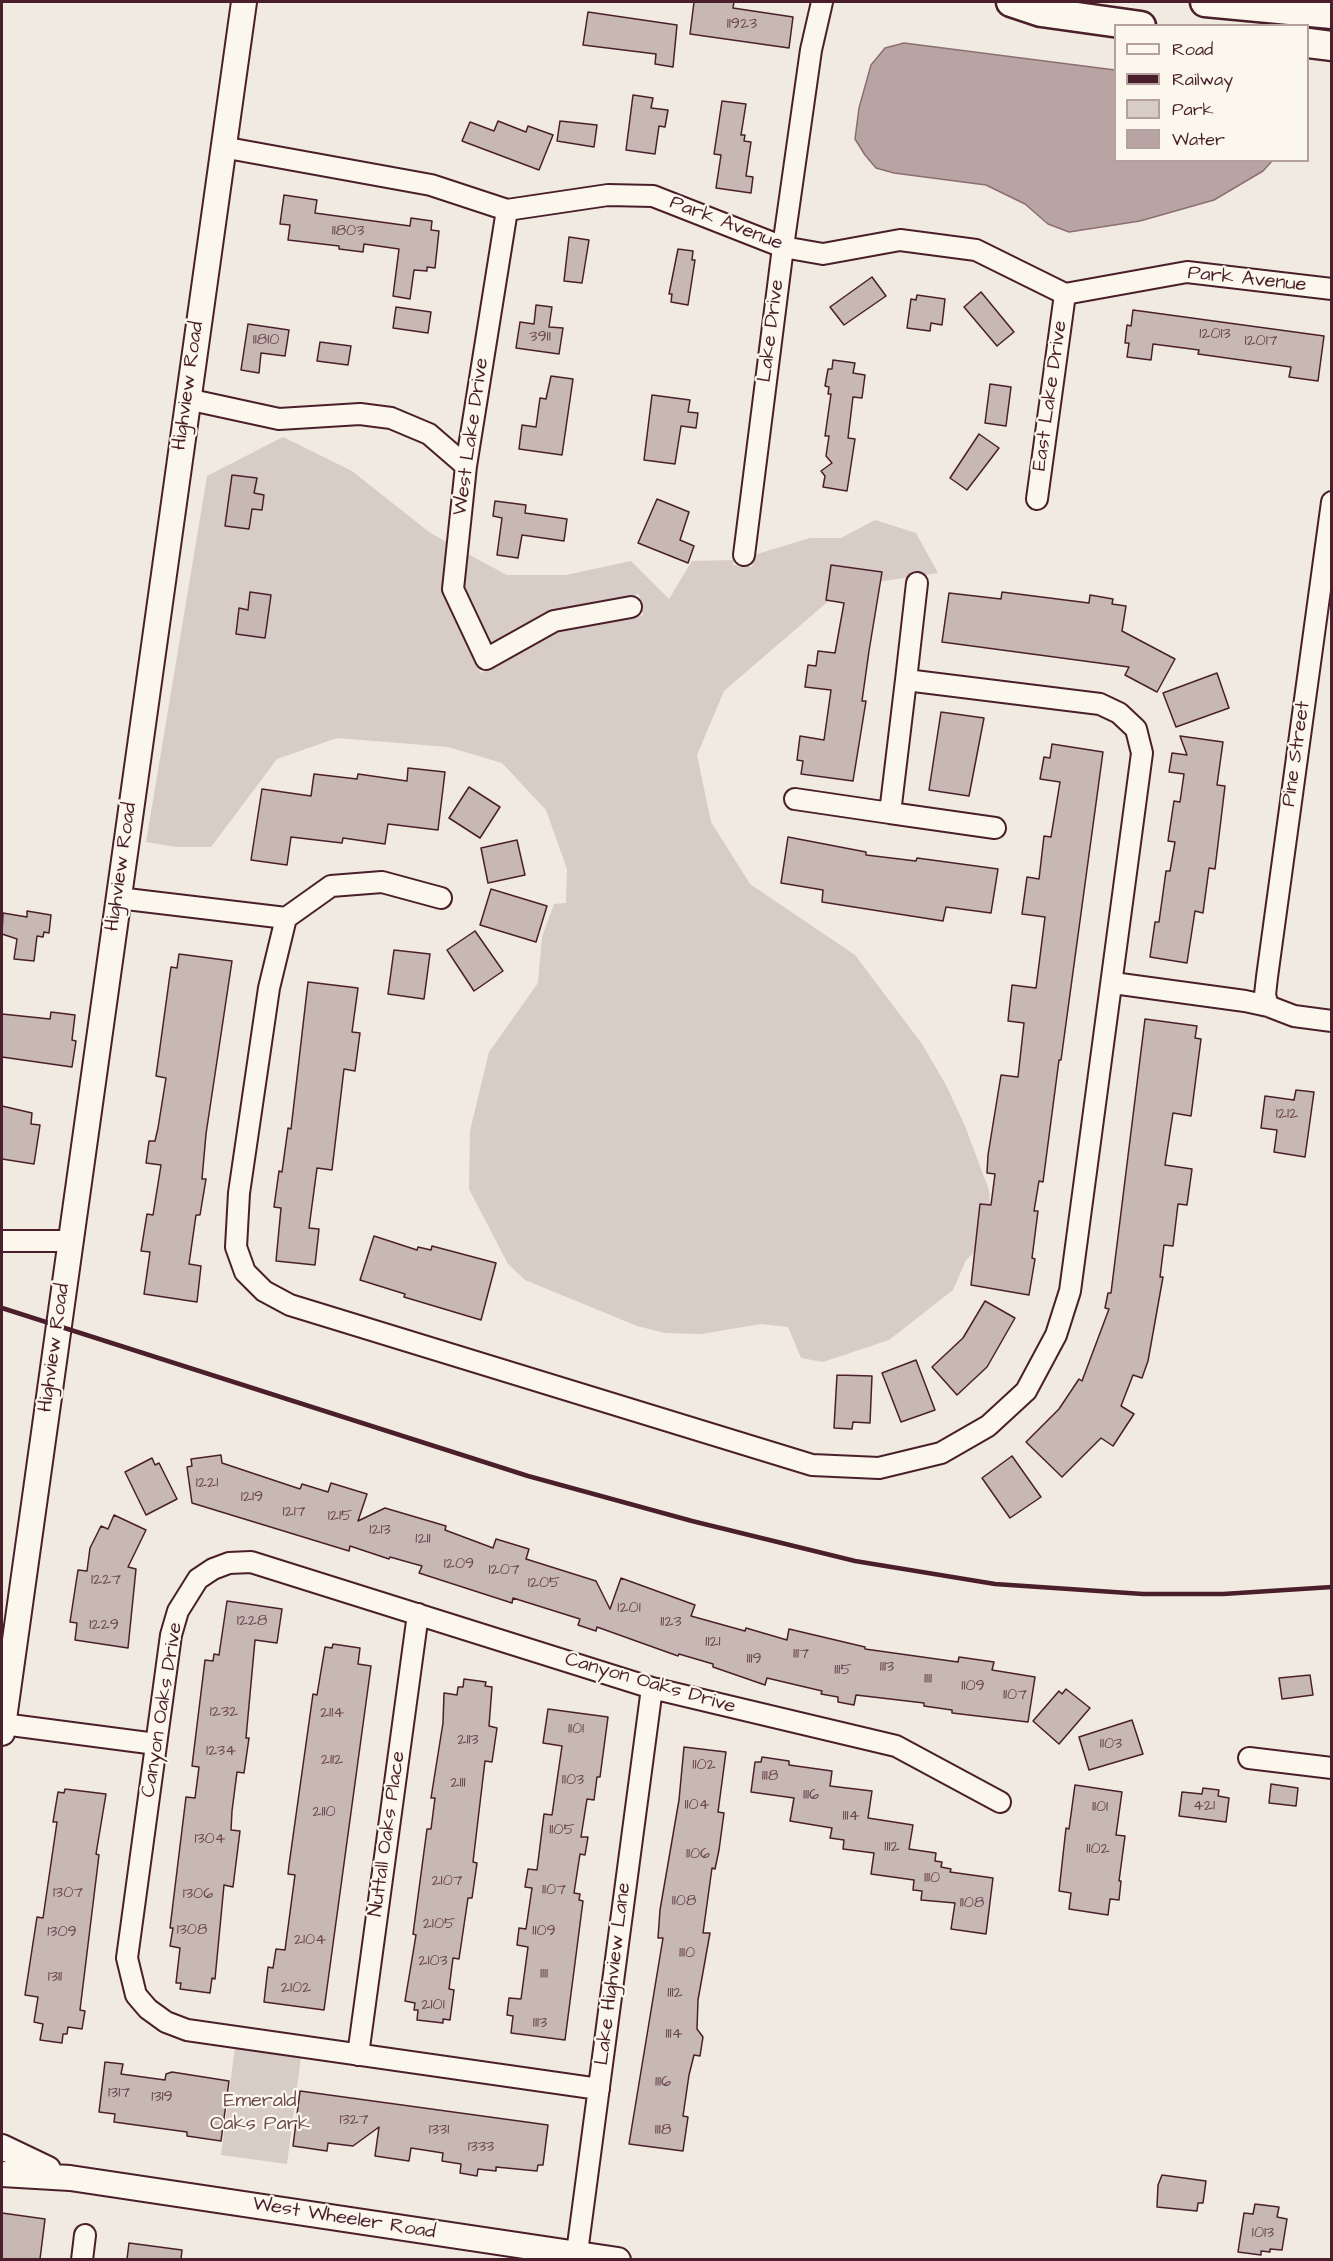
<!DOCTYPE html>
<html>
<head>
<meta charset="utf-8">
<style>
	body { margin:0 }
	#map { position:relative; width:1333px; height:2261px; overflow:hidden; background:#f0eae0; font-family:"Architects Daughter",sans-serif }
	canvas { display:block }
	.frame { position:absolute; inset:0; border:3px solid #4a1f2b; pointer-events:none }
	.legend { position:absolute; left:1114px; top:24px; width:195px; height:138px; box-sizing:border-box; background:#fbf7ec; border:2px solid #b4a19f; margin:0; padding:8px 10px; list-style:none; font-size:18px; color:#4a1f2b }
	.legend li { display:flex; align-items:center; gap:12px; height:30px }
	.legend b { width:30px; border:2px solid #b4a19f }
</style>
</head>
<body>
<div id="map">
<canvas width="1333" height="2261"></canvas>
<div class="frame"></div>
<ul class="legend">
<li><b style="height:8px;background:#fbf7ec"></b>Road</li>
<li><b style="height:8px;background:#4a1f2b"></b>Railway</li>
<li><b style="height:16px;background:#d8ccc6"></b>Park</li>
<li><b style="height:16px;background:#b8a4a2"></b>Water</li>
</ul>
</div>
<script>
const g = document.querySelector('canvas').getContext('2d');
g.lineJoin = 'round';
function fill(path, color) {
  g.fillStyle = color;
  g.fill(path, 'evenodd');
}
function toPath(rows) {
  const path = new Path2D();
  for (const r of rows) {
    path.moveTo(r[0], r[1]);
    for (let i = 2; i < r.length; i += 2) path.lineTo(r[i], r[i + 1]);
  }
  return path;
}
function stroke(path, color, width, dash) {
  g.strokeStyle = color;
  g.lineWidth = width;
  g.lineCap = dash ? 'butt' : 'round';
  g.setLineDash(dash || []);
  g.stroke(path);
}
function label(font, color, halo, rows, align = 'center') {
  g.font = font + ' "Architects Daughter",sans-serif';
  g.lineWidth = 4.5;
  g.setLineDash([]);
  g.textBaseline = 'middle';
  g.strokeStyle = halo;
  g.fillStyle = color;
  for (const [text, x, y, turn = 0] of rows) {
    g.save();
    g.translate(x, y);
    g.rotate((+turn || 0) * Math.PI / 180);
    g.textAlign = isNaN(turn) ? turn : align;
    if (halo) g.strokeText(text, 0, 0);
    g.fillText(text, 0, 0);
    g.restore();
  }
}
fill(toPath([
	[283,437,352,471,429,532,448,543,444,594,481,673,557,632,643,615,639,594,553,610,490,644,463,587,466,553,507,575,566,575,631,561,669,599,692,561,734,560,733,565,752,567,754,555,810,538,841,538,875,520,916,533,938,573,863,584,832,598,724,691,697,755,711,822,750,884,855,955,922,1044,946,1085,965,1126,989,1190,992,1229,980,1247,966,1260,953,1290,889,1340,823,1362,801,1358,788,1327,761,1324,701,1334,665,1333,637,1326,525,1280,508,1264,469,1189,470,1131,489,1052,538,983,542,937,554,904,566,903,567,869,546,810,502,763,448,747,337,738,277,759,211,847,177,847,146,842,207,476],
	[235,2047,301,2057,287,2164,221,2155]
]), '#d8ccc6');
const water = toPath([
	[904,43,1115,70,1116,160,1272,161,1263,171,1214,200,1140,221,1069,232,1048,224,1025,204,986,185,894,173,876,168,865,155,855,139,859,108,871,65,885,48,904,43]
]);
fill(water, '#b8a4a2');
stroke(water, '#8c6f72', 1.5);
const building = toPath([
	[694,2,734,2,733,8,793,17,789,48,690,34,694,2],
	[588,12,677,25,673,67,655,64,656,54,583,45,588,12],
	[633,95,653,98,651,108,668,110,665,127,659,126,655,154,626,150,633,95],
	[722,101,746,104,741,135,745,135,744,141,751,142,746,176,753,177,751,193,716,188,721,155,714,154,722,101],
	[498,121,526,132,528,126,553,135,539,170,462,141,470,122,494,131,498,121],
	[560,121,597,125,594,147,557,141,560,121],
	[284,195,317,200,315,213,410,226,411,218,432,221,431,230,439,231,435,268,427,267,427,271,414,270,410,299,393,296,399,249,364,244,363,252,339,249,339,246,288,240,290,225,280,224,284,195],
	[569,237,589,240,582,283,564,281,569,237],
	[678,249,693,251,692,260,695,260,688,305,671,302,672,294,669,294,678,249],
	[872,277,886,296,844,325,830,307,872,277],
	[981,292,1014,332,997,346,964,307,981,292],
	[917,295,945,299,942,325,931,323,930,331,907,328,911,299,916,300,917,295],
	[536,305,552,307,549,327,563,328,559,354,516,348,520,322,534,324,536,305],
	[396,307,431,312,428,333,393,328,396,307],
	[1133,310,1324,336,1318,381,1289,377,1291,367,1198,354,1199,350,1153,344,1151,360,1127,357,1129,343,1125,343,1127,325,1131,326,1133,310],
	[248,324,289,330,285,356,261,353,259,373,241,370,248,324],
	[320,342,351,346,348,365,317,361,320,342],
	[833,360,855,363,853,373,865,375,862,398,853,397,848,438,855,439,847,491,823,487,825,476,821,471,832,463,826,456,829,436,825,436,831,394,828,394,829,387,825,386,828,369,832,369,833,360],
	[551,376,573,379,562,455,519,449,522,425,536,427,540,398,546,399,551,376],
	[990,384,1011,387,1006,426,985,423,990,384],
	[652,395,690,400,688,412,698,413,696,428,681,426,675,464,644,460,652,395],
	[979,434,999,448,967,490,950,478,979,434],
	[232,475,257,478,254,493,264,495,262,510,252,509,249,529,225,526,232,475],
	[657,499,689,512,680,540,694,546,688,563,638,543,657,499],
	[495,501,526,505,525,513,567,519,564,541,522,535,518,558,497,555,502,518,493,516,495,501],
	[831,565,882,572,869,651,862,701,866,701,853,781,801,774,803,761,797,760,800,736,824,740,831,690,805,687,808,665,816,666,818,651,835,653,844,603,826,600,831,565],
	[250,592,271,595,265,638,236,634,239,608,248,610,250,592],
	[1002,592,1089,603,1090,595,1113,599,1112,604,1126,606,1122,631,1175,659,1157,692,1125,675,1129,667,942,642,949,593,1001,599,1002,592],
	[1217,673,1229,708,1176,727,1163,693,1217,673],
	[941,712,984,718,969,796,929,790,941,712],
	[1180,736,1223,742,1217,785,1225,786,1215,869,1209,868,1203,913,1195,911,1187,963,1150,957,1155,922,1159,922,1166,871,1170,871,1175,842,1168,841,1174,801,1180,802,1184,774,1169,772,1172,753,1187,755,1180,736],
	[1052,744,1103,752,1061,1060,1059,1060,1043,1182,1039,1181,1034,1211,1038,1211,1032,1258,1035,1259,1029,1295,971,1285,980,1204,991,1205,995,1174,987,1173,988,1155,1001,1075,1018,1077,1024,1023,1008,1021,1012,985,1036,988,1045,917,1022,914,1027,877,1039,879,1044,836,1051,837,1060,782,1040,779,1044,757,1050,758,1052,744],
	[408,768,445,772,438,830,388,824,385,844,343,838,342,843,291,837,287,865,251,860,262,789,311,796,314,774,357,779,358,774,407,781,408,768],
	[469,787,500,807,480,838,449,818,469,787],
	[788,837,866,852,866,855,916,861,917,858,998,869,991,913,946,907,943,921,822,902,823,890,781,883,788,837],
	[517,840,525,875,488,883,481,848,517,840],
	[491,889,547,906,536,942,480,925,491,889],
	[27,911,51,915,49,933,44,932,43,937,37,936,34,961,14,959,17,939,2,934,3,913,27,917,27,911],
	[475,931,503,971,474,991,447,950,475,931],
	[394,950,430,954,424,999,388,994,394,950],
	[179,954,232,961,206,1134,202,1179,206,1179,200,1215,196,1215,189,1264,201,1266,197,1302,144,1294,150,1252,141,1251,147,1214,153,1215,161,1165,146,1163,149,1141,155,1141,158,1128,166,1078,156,1076,171,967,177,968,179,954],
	[308,982,358,988,352,1032,360,1033,355,1071,344,1069,332,1170,317,1168,309,1228,319,1229,315,1265,276,1261,281,1208,274,1207,279,1171,282,1172,288,1128,291,1129,308,982],
	[51,1012,75,1015,72,1040,76,1041,72,1067,2,1057,2,1014,50,1019,51,1012],
	[1145,1019,1197,1026,1195,1038,1201,1039,1191,1116,1173,1113,1165,1165,1192,1169,1187,1205,1178,1204,1173,1246,1164,1245,1160,1277,1163,1277,1148,1361,1142,1378,1133,1375,1121,1406,1134,1414,1113,1446,1101,1438,1062,1477,1026,1442,1059,1409,1079,1379,1082,1381,1109,1309,1105,1308,1108,1293,1111,1293,1145,1019],
	[1296,1090,1314,1092,1305,1157,1274,1152,1277,1130,1261,1128,1265,1096,1294,1100,1296,1090],
	[2,1106,32,1113,31,1124,40,1125,34,1164,2,1159,2,1106],
	[374,1236,417,1250,418,1247,431,1250,432,1246,496,1263,481,1320,404,1297,405,1294,360,1280,374,1236],
	[985,1301,1015,1318,987,1367,957,1395,932,1367,963,1338,985,1301],
	[916,1360,935,1410,901,1422,882,1373,916,1360],
	[837,1375,872,1376,870,1423,853,1422,852,1429,834,1428,837,1375],
	[221,1455,222,1463,300,1489,302,1484,328,1492,331,1483,367,1494,358,1521,385,1508,446,1526,445,1530,493,1548,496,1539,529,1549,526,1559,596,1581,610,1609,621,1578,695,1605,691,1616,745,1631,746,1628,787,1640,789,1629,865,1647,865,1649,958,1662,959,1657,994,1662,992,1670,1035,1677,1028,1722,952,1713,952,1710,924,1706,924,1703,856,1695,854,1705,838,1702,838,1697,821,1694,822,1691,767,1678,765,1685,713,1667,713,1664,679,1654,678,1656,597,1627,596,1631,578,1625,580,1619,513,1598,512,1603,419,1573,422,1566,390,1557,389,1559,350,1546,349,1551,192,1503,187,1467,192,1466,191,1459,221,1455],
	[1012,1456,1041,1497,1010,1518,982,1478,1012,1456],
	[152,1458,155,1465,159,1463,177,1499,146,1515,125,1472,152,1458],
	[114,1515,146,1530,128,1567,136,1569,128,1648,75,1640,77,1623,70,1622,78,1570,87,1571,90,1548,101,1526,108,1529,114,1515],
	[227,1601,282,1609,277,1643,255,1640,246,1738,249,1738,244,1773,237,1772,232,1811,231,1830,240,1831,233,1887,224,1885,215,1979,212,1978,210,1993,180,1989,181,1983,176,1983,180,1948,170,1946,173,1928,170,1928,186,1797,195,1798,199,1767,192,1766,205,1660,213,1661,214,1654,219,1655,227,1601],
	[333,1644,360,1648,358,1664,371,1666,324,2010,264,2002,268,1967,273,1968,276,1949,285,1950,295,1875,288,1874,289,1865,313,1694,317,1695,325,1647,332,1648,333,1644],
	[1310,1675,1313,1695,1282,1699,1279,1678,1310,1675],
	[464,1679,486,1682,485,1686,492,1687,489,1726,497,1728,492,1762,485,1761,473,1862,477,1863,472,1898,468,1898,459,1959,453,1958,449,1989,454,1990,450,2020,443,2019,443,2023,417,2020,418,2010,414,2010,415,2003,405,2001,416,1935,413,1934,427,1829,431,1829,435,1798,431,1798,443,1723,444,1693,457,1695,458,1687,463,1687,464,1679],
	[1066,1689,1090,1708,1059,1744,1033,1721,1059,1691,1062,1694,1066,1689],
	[548,1709,608,1717,600,1777,597,1777,594,1800,587,1799,581,1837,588,1837,585,1855,580,1854,574,1893,580,1894,579,1900,583,1901,565,2040,511,2033,513,2016,507,2015,509,1998,521,1999,528,1947,517,1945,519,1928,526,1929,532,1888,525,1887,528,1869,537,1870,544,1814,552,1815,562,1746,543,1743,548,1709],
	[1132,1720,1143,1754,1089,1770,1079,1737,1132,1720],
	[684,1747,726,1752,718,1812,724,1813,719,1850,715,1869,712,1868,703,1933,710,1933,698,2000,697,2029,703,2037,700,2056,694,2055,689,2075,683,2116,688,2117,683,2151,629,2144,663,1938,658,1938,660,1910,679,1800,684,1747],
	[762,1757,789,1761,789,1765,832,1771,830,1786,872,1791,868,1818,913,1825,909,1849,936,1853,935,1861,942,1862,941,1867,951,1869,950,1872,993,1878,986,1934,951,1929,955,1903,921,1900,922,1891,913,1890,914,1880,871,1874,874,1853,843,1849,844,1840,830,1838,832,1828,790,1821,794,1798,751,1792,755,1762,761,1762,762,1757],
	[1271,1784,1298,1788,1296,1806,1269,1803,1271,1784],
	[1075,1785,1122,1792,1116,1835,1125,1836,1119,1881,1121,1881,1119,1900,1110,1899,1108,1915,1069,1909,1071,1893,1059,1891,1066,1828,1069,1829,1075,1785],
	[1203,1788,1219,1790,1218,1796,1229,1798,1226,1822,1179,1816,1182,1792,1202,1794,1203,1788],
	[65,1789,106,1794,96,1854,99,1855,80,2010,85,2011,82,2029,68,2027,67,2034,63,2034,62,2043,40,2040,43,2024,34,2022,38,1997,25,1995,37,1917,43,1918,57,1822,53,1822,58,1792,64,1793,65,1789],
	[105,2062,123,2064,121,2074,165,2080,166,2074,172,2072,229,2081,221,2141,187,2136,187,2132,114,2122,115,2114,99,2112,105,2062],
	[300,2091,548,2125,543,2165,538,2165,537,2171,496,2167,496,2171,478,2169,477,2176,460,2173,461,2164,442,2161,443,2153,411,2148,409,2161,375,2156,379,2127,353,2146,328,2143,327,2151,293,2146,300,2091],
	[1162,2175,1206,2181,1203,2203,1198,2203,1197,2211,1157,2207,1158,2185,1162,2175],
	[1255,2204,1279,2207,1277,2217,1287,2219,1282,2250,1270,2249,1270,2252,1261,2251,1261,2255,1238,2252,1244,2213,1253,2214,1255,2204],
	[2,2213,45,2219,40,2259,2,2259,2,2213],
	[129,2243,182,2250,181,2259,127,2259,129,2243]
]);
fill(building, '#c8b8b3');
stroke(building, '#4a1f2b', 1.5);
const minor = toPath([
	[222,147,431,185,507,210,608,195,653,196,783,247,823,254,900,240,976,250,1065,294,1187,272,1332,289],
	[507,210,466,466,453,589,486,659,554,621,631,607],
	[187,399,279,419,360,414,391,418,429,434,466,466],
	[1037,499,1065,294],
	[744,555,783,247,811,50,822,2],
	[906,680,917,583],
	[795,799,890,813],
	[118,898,286,918,331,886,382,882,441,898],
	[286,918,269,988,239,1193,236,1247,245,1272,264,1291,290,1305,812,1465,879,1468,941,1453,988,1426,1026,1391,1056,1335,1070,1291,1142,753,1136,729,1119,713,1100,704,906,680,890,813,995,828],
	[1113,983,1245,1001,1268,1006,1294,1016,1332,1021],
	[1268,1006,1265,995,1267,977,1332,502],
	[2,1241,70,1241],
	[3,1724,156,1744],
	[1249,1758,1332,1768],
	[358,2055,418,1614],
	[599,2089,187,2030,166,2022,148,2009,136,1995,127,1958,171,1635,178,1611,198,1579,213,1569,229,1563,251,1562,652,1688,896,1746,1000,1802],
	[82,2260,85,2235],
	[576,2260,652,1688]
]);
const tertiary = toPath([
	[2,1733,244,2],
	[2,2147,48,2169],
	[2,2174,70,2178,618,2260]
]);
const secondary = toPath([
	[1011,2,1041,12,1141,26],
	[1205,2,1332,14],
	[1308,43,1332,46]
]);
stroke(minor, '#4a1f2b', 24);
stroke(tertiary, '#4a1f2b', 28);
stroke(secondary, '#4a1f2b', 33);
stroke(minor, '#fbf7ec', 20);
stroke(tertiary, '#fbf7ec', 24);
stroke(secondary, '#fbf7ec', 28);
stroke(toPath([
	[2,1308,528,1476,692,1521,855,1561,995,1584,1143,1594,1223,1594,1332,1587]
]), '#4a1f2b', 4.5);
label('16px', '#6a454d', null, [
	["11923",742,25],
	["11803",348,232],
	["12013",1215,335],
	["3911",540,338],
	["11810",266,341],
	["12017",1261,342],
	["1212",1287,1115],
	["1221",207,1484],
	["1219",252,1498],
	["1217",294,1513],
	["1215",340,1517],
	["1213",380,1531],
	["1211",423,1540],
	["1209",459,1565],
	["1207",504,1571],
	["1227",106,1581],
	["1205",544,1584],
	["1201",629,1609],
	["1228",252,1622],
	["1123",671,1623],
	["1229",104,1626],
	["1121",713,1643],
	["1117",801,1655],
	["1119",754,1660],
	["1113",887,1668],
	["1115",843,1671],
	["1111",928,1680],
	["1109",973,1687],
	["1107",1015,1696],
	["1232",224,1713],
	["2114",332,1714],
	["1101",576,1730],
	["2113",468,1741],
	["1103",1111,1745],
	["1234",221,1752],
	["2112",332,1761],
	["1102",704,1766],
	["1118",770,1777],
	["1103",573,1781],
	["2111",458,1784],
	["1116",811,1796],
	["1104",697,1806],
	["421",1204,1807],
	["1101",1100,1808],
	["2110",324,1813],
	["1114",851,1817],
	["1105",562,1831],
	["1304",210,1840],
	["1112",892,1848],
	["1102",1098,1850],
	["1106",698,1855],
	["1110",932,1879],
	["2107",447,1882],
	["1107",554,1891],
	["1307",68,1894],
	["1306",198,1895],
	["1108",684,1902],
	["1108",972,1904],
	["2105",439,1925],
	["1308",192,1931],
	["1109",544,1932],
	["1309",62,1933],
	["2104",310,1941],
	["1110",687,1954],
	["2103",433,1962],
	["1111",544,1975],
	["1311",55,1978],
	["2102",296,1989],
	["1112",675,1994],
	["2101",433,2006],
	["1113",540,2024],
	["1114",674,2035],
	["1116",663,2083],
	["1317",119,2094],
	["1319",162,2098],
	["1327",354,2121],
	["1331",439,2131],
	["1118",663,2131],
	["1333",481,2148],
	["1013",1263,2234]
]);
label('20px', '#4a1f2b', '#fbf7ec', [
	["Park Avenue",726,224,21],
	["Park Avenue",1247,280,6],
	["Lake Drive",772,331,-83],
	["Highview Road",189,386,-82],
	["East Lake Drive",1051,396,-82],
	["West Lake Drive",472,437,-82],
	["Pine Street",1297,754,-82],
	["Highview Road",122,867,-82],
	["Highview Road",55,1348,-82],
	["Canyon Oaks Drive",650,1684,16],
	["Canyon Oaks Drive",163,1710,-81],
	["Nuttall Oaks Place",388,1834,-82],
	["Lake Highview Lane",614,1974,-83],
	["West Wheeler Road",344,2219,9]
]);
label('20px', '#6e4a52', '#fbf7ec', [
	["Emerald",260,2102],
	["Oaks Park",260,2125]
]);
</script>
</body>
</html>
